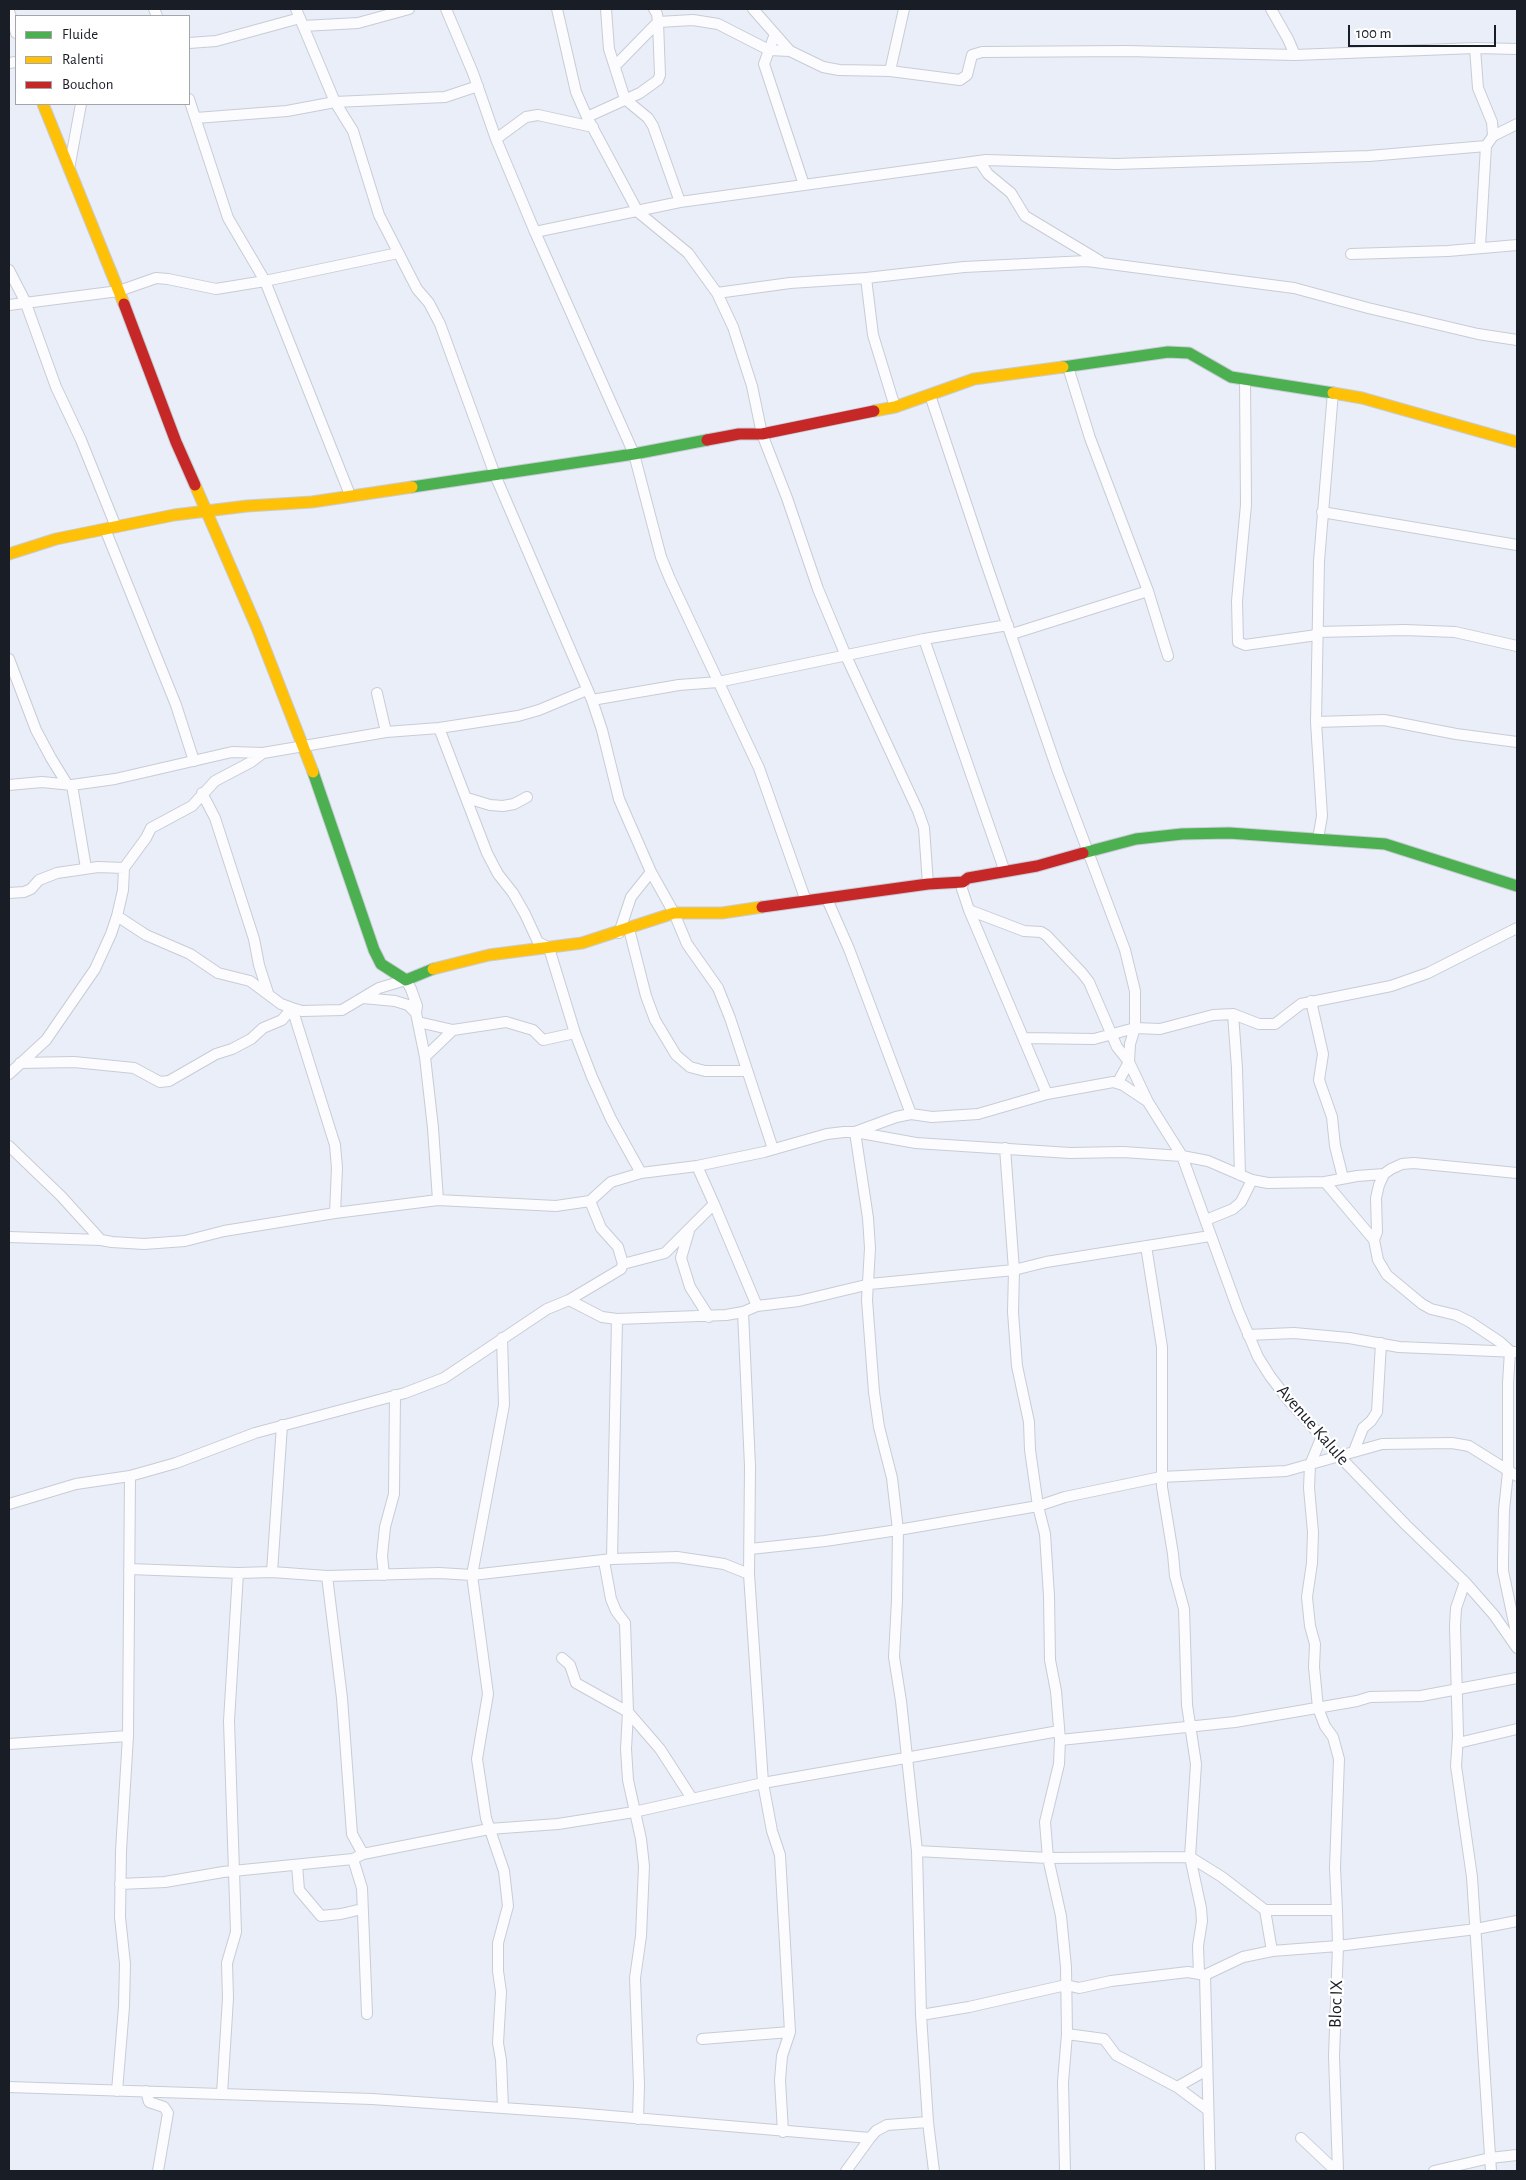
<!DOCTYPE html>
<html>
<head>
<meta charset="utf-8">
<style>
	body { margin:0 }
	#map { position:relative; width:1526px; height:2180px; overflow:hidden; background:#e9eef9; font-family:"Alegreya Sans",sans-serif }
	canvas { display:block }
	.frame { position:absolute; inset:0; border:10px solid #191d26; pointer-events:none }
	.legend { position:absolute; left:15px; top:15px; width:175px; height:90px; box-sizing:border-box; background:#fff; border:1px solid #a3a5a8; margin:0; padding:6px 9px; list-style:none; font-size:15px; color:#191d26 }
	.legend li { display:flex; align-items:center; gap:10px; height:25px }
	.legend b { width:25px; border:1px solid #a3a5a8 }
	.scale { position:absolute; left:1348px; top:25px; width:148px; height:22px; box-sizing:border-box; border:2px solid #191d26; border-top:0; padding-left:6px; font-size:15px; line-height:18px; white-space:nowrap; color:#191d26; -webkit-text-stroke:4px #fff; paint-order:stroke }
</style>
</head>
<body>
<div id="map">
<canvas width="1526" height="2180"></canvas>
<div class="frame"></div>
<ul class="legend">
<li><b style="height:6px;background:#4caf50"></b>Fluide</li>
<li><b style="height:6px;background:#ffc107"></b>Ralenti</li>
<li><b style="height:6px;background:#c62828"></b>Bouchon</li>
</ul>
<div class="scale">100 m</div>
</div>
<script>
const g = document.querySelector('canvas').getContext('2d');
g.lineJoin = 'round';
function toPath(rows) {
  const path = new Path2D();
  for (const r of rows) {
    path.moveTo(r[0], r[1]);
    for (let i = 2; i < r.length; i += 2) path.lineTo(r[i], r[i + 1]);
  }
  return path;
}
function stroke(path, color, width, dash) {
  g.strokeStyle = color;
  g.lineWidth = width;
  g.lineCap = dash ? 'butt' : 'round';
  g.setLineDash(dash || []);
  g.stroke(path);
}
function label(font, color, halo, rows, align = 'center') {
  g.font = font + ' "Alegreya Sans",sans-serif';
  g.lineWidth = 4.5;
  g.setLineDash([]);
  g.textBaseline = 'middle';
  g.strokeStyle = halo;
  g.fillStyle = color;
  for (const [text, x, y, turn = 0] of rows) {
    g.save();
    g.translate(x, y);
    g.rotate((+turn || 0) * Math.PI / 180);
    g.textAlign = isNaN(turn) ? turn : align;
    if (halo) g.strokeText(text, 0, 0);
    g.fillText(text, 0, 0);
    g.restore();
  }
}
const street = toPath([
	[154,9,157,16],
	[296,9,335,102,353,131,379,215,417,289,429,303,440,324,495,475,592,700,602,730,619,799,651,872,674,913,687,944,718,988,730,1018,773,1149],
	[446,9,473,73,496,139,535,232,634,454,661,557,670,579,759,768,806,901],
	[557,9,576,92,587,117,638,212,688,253,717,293,733,327,752,386,762,434,787,498,818,589,846,656,918,811,924,828,928,884],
	[606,9,609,49,625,99,648,118,653,126,680,202],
	[753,9,790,51],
	[1271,9,1288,39,1295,55],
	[9,11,16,33],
	[303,26,358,23,409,9],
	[775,34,764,64,804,185],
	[189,43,216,41,300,18],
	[1475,48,1478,88,1492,122,1493,136],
	[9,63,16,62],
	[615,66,658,22,693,20,718,24,769,50,790,51,823,67,839,70,890,71,960,80,967,75,972,55,982,52,1126,51,1295,55,1475,48,1517,49],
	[890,71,904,9],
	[189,99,228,218,265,281,350,495],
	[587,117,640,93,658,80,660,75,658,22,657,14,654,9],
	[196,118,287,111,335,102,445,97,478,86],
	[496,139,526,117,538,115,593,127],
	[980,162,988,174,1011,193,1025,216,1100,261],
	[69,169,81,104],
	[535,232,680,202,986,160,1116,164,1369,156,1486,146,1493,136,1517,124],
	[1480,247,1486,146],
	[1351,254,1448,251,1517,245],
	[9,270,25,301,56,387,81,440,116,527],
	[866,278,873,335,895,407],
	[717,293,790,283,866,278,964,267,1087,261,1294,288,1368,308,1478,334,1517,340],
	[9,305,119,291,156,278,168,279,216,289,265,281,398,253],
	[1068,367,1090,438,1148,591,1168,656],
	[1245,380,1246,505,1237,601,1238,642,1245,645,1317,635],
	[930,395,984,557,1058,772,1125,950,1135,991,1135,1028,1130,1044,1129,1062,1148,1102,1182,1156,1238,1310,1258,1357,1270,1376,1289,1401,1340,1457,1406,1525,1465,1582,1494,1615,1517,1648],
	[1322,512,1517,545],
	[105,529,176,705,194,761],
	[1317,632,1405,630,1455,632,1517,646],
	[1012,634,1148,591],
	[924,639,1005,872],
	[9,659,36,730,51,758,67,784],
	[377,693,386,732],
	[592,700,679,685,718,682,924,639,1008,625],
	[1316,722,1384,720,1456,734,1517,742],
	[439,728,487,853,498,874,513,893,525,914,538,942,549,948,575,1033],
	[9,785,42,782,72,785,115,779,232,752,263,753,386,732,439,728,518,716,539,710,587,690],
	[72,785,86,868],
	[202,793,215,818,254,939,259,965,268,993],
	[467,798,490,805,503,806,514,804,527,797],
	[1318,839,1322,816,1316,722,1319,561,1333,392],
	[963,882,962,889,969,910,1047,1094],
	[9,893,24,892,31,889,39,880,57,873,98,867,124,868],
	[827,899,849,949,911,1114,932,1117,978,1114,1047,1094,1113,1082,1123,1085,1147,1101],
	[969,910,1024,931,1041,932,1046,935,1082,973,1089,982,1117,1047,1129,1062,1118,1082],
	[117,916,146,935,190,954,218,973,250,981,281,1004,292,1008,302,1011,342,1010,379,988,406,980,411,989,417,1006,416,1013],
	[629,929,646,996,655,1020,676,1055,690,1067,705,1071,747,1071],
	[619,933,631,897,651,872],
	[363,998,395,1001,408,1005,416,1013,425,1057,433,1128,438,1200],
	[1311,1001,1323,1054,1319,1080,1332,1117,1335,1146,1343,1178],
	[292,1008,335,1145,337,1168,335,1213],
	[1233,1014,1237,1068,1240,1175],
	[418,1022,453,1030,506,1022,533,1030,543,1040,575,1033,592,1077,611,1119,641,1173],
	[1024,1038,1094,1039,1135,1028,1160,1029,1213,1015,1233,1014,1259,1024,1275,1024,1301,1004,1391,986,1428,973,1517,928],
	[425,1057,453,1030],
	[20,1063,74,1062,134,1068,160,1082,169,1081,216,1054,232,1049,251,1039,263,1028,282,1020,292,1008],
	[9,1074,46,1040,95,969,111,934,117,916,123,890,124,868,146,838,151,828,192,806,215,781,251,762,263,753],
	[911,1114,896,1117,855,1132,868,1218,870,1248,867,1300,874,1392,879,1427,892,1478,898,1530,897,1600,894,1657,901,1701,917,1851,921,2015],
	[9,1146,61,1196,101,1240,112,1242,144,1244,185,1241,224,1231,335,1213,438,1200,556,1206,590,1201,611,1182,641,1173,697,1166,764,1152,827,1134,844,1132,855,1132,916,1143,1070,1153,1123,1152,1182,1156,1208,1161,1252,1180,1268,1183,1325,1182,1357,1176,1384,1174],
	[1005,1148,1014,1270,1013,1312,1017,1366,1029,1422,1030,1450,1038,1506,1045,1534,1049,1596,1050,1660,1056,1691,1060,1740,1059,1764,1045,1822,1048,1858,1061,1916,1066,1967,1067,2034,1063,2082,1065,2171],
	[1517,1173,1414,1163,1402,1164,1391,1169,1384,1174,1379,1185,1376,1198,1377,1232,1374,1240,1378,1260,1387,1275,1422,1304,1431,1309,1456,1315,1470,1322,1500,1342,1510,1351,1508,1383,1508,1472,1504,1510,1503,1560,1503,1571,1517,1637],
	[1325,1182,1374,1240],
	[714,1204,757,1306],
	[1206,1220,1233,1209,1241,1202,1252,1180],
	[689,1231,681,1258,690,1287,709,1317],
	[9,1237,101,1240],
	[1146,1246,1162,1347,1162,1487,1173,1554,1175,1576,1184,1609,1187,1705,1196,1764,1190,1857,1201,1908,1202,1921,1198,1946,1199,1974],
	[623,1264,665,1253,714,1204,697,1166],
	[569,1300,602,1317,617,1319,726,1315,743,1312,757,1306,799,1301,870,1284,1014,1270,1046,1262,1210,1236],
	[1248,1335,1294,1333,1349,1338,1399,1347,1517,1352],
	[502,1338,504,1405,472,1575,488,1694,477,1759,486,1818,504,1871,508,1906,498,1943,498,1971,501,1992,498,2043,501,2060,503,2108],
	[1322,1436,1310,1465,1309,1488,1313,1532,1312,1563,1307,1597,1310,1626,1315,1644,1314,1667,1318,1708,1325,1726,1333,1737,1339,1759,1335,1868,1337,1910],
	[1354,1451,1363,1428,1371,1421,1377,1412,1381,1343],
	[9,1504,76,1484,130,1476,176,1463,255,1433,405,1393,444,1378,547,1309,569,1300,621,1269,623,1264,618,1247,601,1228,590,1201],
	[750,1549,825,1541,898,1530,1038,1506,1065,1497,1161,1477,1286,1471,1382,1444,1452,1443,1469,1446,1517,1476],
	[612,1559,617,1319],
	[604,1561,611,1599,616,1611,625,1623,628,1712,660,1749,691,1797],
	[129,1569,238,1573],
	[272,1572,282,1425],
	[384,1575,382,1556,385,1527,394,1494,395,1395],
	[327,1576,342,1698,352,1834,363,1854],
	[1465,1582,1456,1608,1455,1626,1458,1736,1456,1766,1472,1877,1491,2171],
	[562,1658,570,1665,576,1683,628,1712,626,1749,628,1780,641,1839,644,1866,641,1936,635,1978,639,2085,638,2119],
	[1060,1740,1235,1722,1357,1701,1370,1697,1421,1696,1517,1678],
	[1458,1743,1517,1729],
	[9,1744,128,1736,130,1476],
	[917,1851,1048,1858,1190,1857,1222,1877,1265,1910,1272,1951,1243,1957,1205,1975,1210,2171],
	[353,1859,362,1888,367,2014],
	[297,1865,299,1890,321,1916,341,1914,362,1909],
	[120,1884,165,1882,223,1872,353,1859,363,1854,489,1829,558,1824,634,1812,763,1783,749,1574,750,1466,743,1312],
	[1265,1910,1337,1910,1338,1946,1334,2056,1338,2171],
	[1272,1951,1338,1946,1476,1929,1517,1921],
	[1067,2034,1104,2039,1116,2055,1177,2087,1207,2070],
	[702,2039,790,2032],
	[9,2087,372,2099,575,2113,870,2138,876,2131,887,2125,928,2122],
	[1177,2087,1208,2110],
	[117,2091,124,2007,125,1964,120,1917,121,1851,128,1736],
	[146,2091,149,2102,164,2107,168,2113,158,2171],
	[222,2094,228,1998,227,1963,236,1932,229,1721,238,1573,272,1572,327,1576,439,1573,472,1575,612,1559,677,1557,724,1564,749,1574],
	[783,2132,780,2080,782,2056,790,2032,780,1855,772,1831,763,1783,1059,1731],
	[1301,2138,1336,2171],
	[846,2171,870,2138],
	[934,2171,928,2122,921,2015,969,2007,1066,1985,1079,1988,1111,1981,1188,1972,1205,1975],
	[1434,2171,1490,2158,1517,2155]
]);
const fast = toPath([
	[1063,367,1168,352,1189,353,1231,377,1333,393],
	[412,487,634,454,707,440],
	[313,772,374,950,381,964,406,980,433,969],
	[1083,853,1136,839,1182,834,1229,833,1385,844,1517,886]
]);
const slow = toPath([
	[43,104,124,304],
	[1333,393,1362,398,1517,442],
	[874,411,895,407,974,379,1063,367],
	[195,485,257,628,313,772],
	[9,554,56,539,174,515,247,506,312,502,412,487],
	[433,969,489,955,582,943,674,913,722,913,762,907]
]);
const jam = toPath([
	[124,304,176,442,195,485],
	[707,440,739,434,762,434,874,411],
	[762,907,928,884,963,882,968,878,1037,866,1083,853]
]);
stroke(street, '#c7ccd5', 12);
stroke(fast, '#c7ccd5', 13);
stroke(slow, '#c7ccd5', 13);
stroke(jam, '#c7ccd5', 13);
stroke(street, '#fcfcfe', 10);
stroke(fast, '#4caf50', 11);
stroke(slow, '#ffc107', 11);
stroke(jam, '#c62828', 11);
label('18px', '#191d26', '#fff', [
	["Avenue Kalule",1313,1425,49],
	["Bloc IX",1336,2004,-88]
]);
</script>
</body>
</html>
